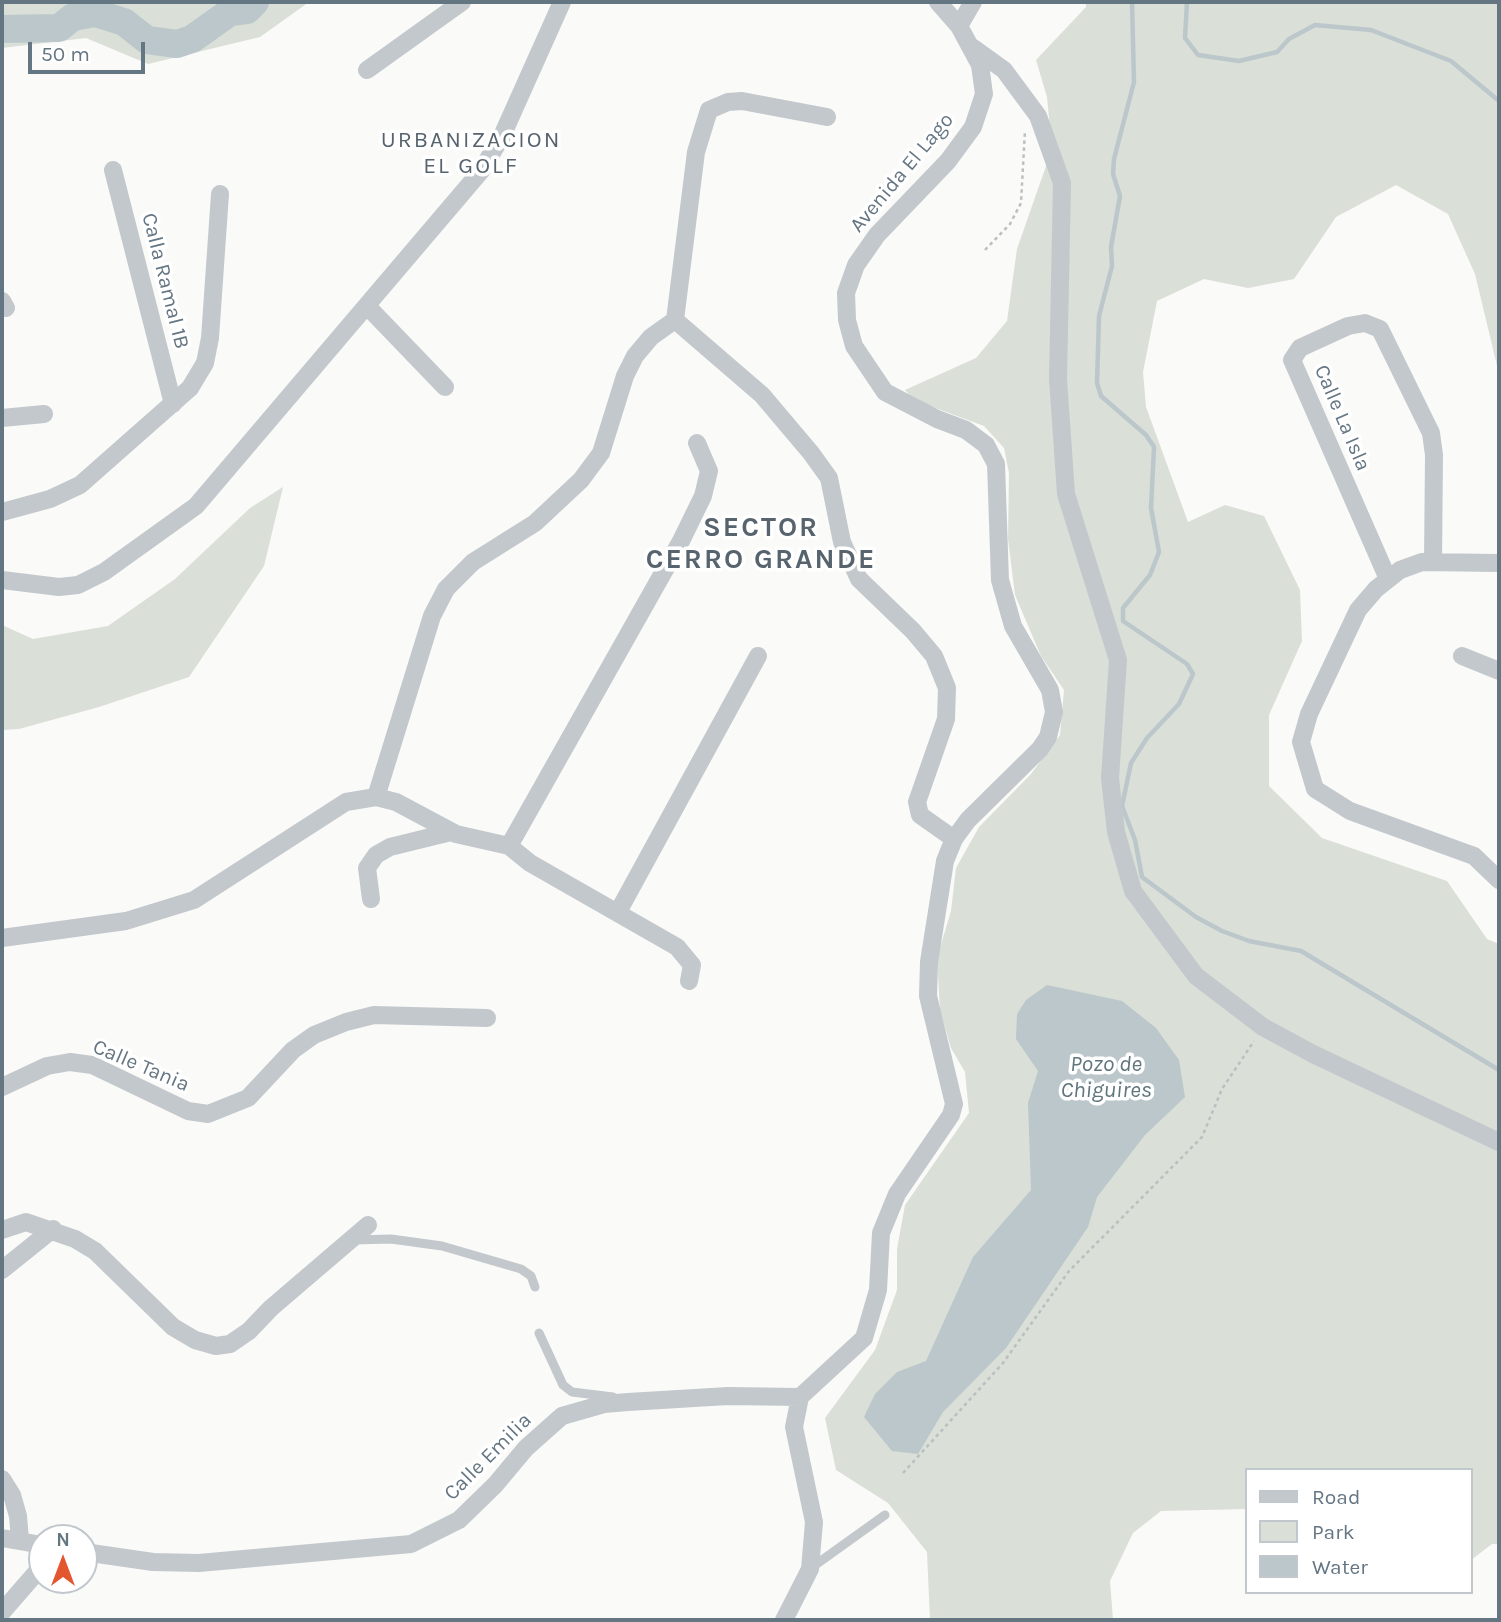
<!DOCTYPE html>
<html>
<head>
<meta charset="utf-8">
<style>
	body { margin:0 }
	#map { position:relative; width:1501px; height:1622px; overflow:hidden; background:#fafaf8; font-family:Karla,sans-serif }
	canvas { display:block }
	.frame { position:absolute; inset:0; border:4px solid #657683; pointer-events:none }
	.legend { position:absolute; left:1245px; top:1468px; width:228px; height:126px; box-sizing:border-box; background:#fff; border:2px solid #c1c8cd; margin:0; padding:9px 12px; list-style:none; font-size:21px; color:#657683 }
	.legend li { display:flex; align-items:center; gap:14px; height:35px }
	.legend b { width:35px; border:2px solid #c1c8cd }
	.north { position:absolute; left:28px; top:1524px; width:70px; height:70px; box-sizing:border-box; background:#fff; border:2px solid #c1c8cd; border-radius:50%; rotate:0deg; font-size:19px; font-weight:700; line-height:28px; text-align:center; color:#657683 }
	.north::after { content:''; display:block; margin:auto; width:24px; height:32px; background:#e4572e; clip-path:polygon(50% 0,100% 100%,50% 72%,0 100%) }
	.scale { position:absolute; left:28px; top:42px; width:117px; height:32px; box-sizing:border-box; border:4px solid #657683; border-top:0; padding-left:9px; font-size:21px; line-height:24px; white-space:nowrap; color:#657683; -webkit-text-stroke:5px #fff; paint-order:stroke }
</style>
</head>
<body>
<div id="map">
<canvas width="1501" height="1622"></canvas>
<div class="frame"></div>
<ul class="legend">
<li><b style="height:9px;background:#c3c8cc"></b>Road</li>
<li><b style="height:19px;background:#dadfd7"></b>Park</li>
<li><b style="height:19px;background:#bbc7cb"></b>Water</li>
</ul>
<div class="north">N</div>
<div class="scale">50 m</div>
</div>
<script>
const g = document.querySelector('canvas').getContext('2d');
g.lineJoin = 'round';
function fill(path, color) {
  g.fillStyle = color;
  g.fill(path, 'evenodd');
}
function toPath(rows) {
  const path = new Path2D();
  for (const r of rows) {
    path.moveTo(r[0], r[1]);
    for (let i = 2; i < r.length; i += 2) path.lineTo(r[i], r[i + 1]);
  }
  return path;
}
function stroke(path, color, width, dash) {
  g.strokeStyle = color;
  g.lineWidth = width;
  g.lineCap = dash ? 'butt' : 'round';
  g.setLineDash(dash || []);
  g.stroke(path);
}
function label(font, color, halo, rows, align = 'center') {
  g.font = font + ' Karla,sans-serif';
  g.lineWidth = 7;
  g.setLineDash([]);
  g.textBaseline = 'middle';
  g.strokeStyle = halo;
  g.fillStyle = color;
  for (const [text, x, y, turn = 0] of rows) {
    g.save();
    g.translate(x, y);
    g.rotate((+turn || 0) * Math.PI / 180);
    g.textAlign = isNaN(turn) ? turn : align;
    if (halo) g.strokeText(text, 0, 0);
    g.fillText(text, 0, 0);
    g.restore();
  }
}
fill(toPath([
	[2,2,309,2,260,37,148,64,86,38,2,48],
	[1086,2,1499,2,1499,374,1475,274,1448,214,1396,185,1336,217,1294,279,1248,288,1204,279,1157,301,1143,372,1146,407,1188,522,1225,505,1264,516,1300,590,1302,641,1269,715,1269,786,1322,838,1447,881,1487,939,1499,944,1499,1544,1492,1544,1471,1560,1471,1470,1247,1470,1247,1509,1161,1511,1133,1533,1110,1581,1113,1620,930,1620,927,1552,888,1503,836,1470,825,1418,875,1350,897,1290,897,1249,905,1205,969,1113,965,1072,951,1048,940,1010,937,958,951,911,956,868,979,827,1031,774,1060,735,1064,690,1041,656,1015,595,1008,539,1009,473,1004,448,984,426,914,400,905,390,976,358,1007,321,1017,249,1052,149,1047,97,1036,60,1086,7],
	[283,487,264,566,189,677,99,707,19,729,2,730,2,625,33,639,108,626,175,579,250,508]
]), '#dadfd7');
fill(toPath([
	[1047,985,1122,1001,1156,1028,1179,1060,1185,1097,1145,1135,1097,1197,1088,1227,1006,1348,943,1412,918,1454,892,1451,864,1417,875,1394,897,1372,926,1361,973,1257,1031,1190,1028,1103,1038,1071,1016,1039,1017,1014,1026,1000]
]), '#bbc7cb');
stroke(toPath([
	[1132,2,1134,82,1114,159,1113,174,1120,196,1111,247,1112,266,1099,316,1097,383,1101,396,1146,435,1154,447,1151,508,1159,552,1150,575,1123,608,1123,621,1187,664,1193,674,1179,704,1147,738,1131,763,1122,806,1135,840,1142,877,1196,917,1222,931,1249,941,1301,951,1499,1070],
	[1187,2,1185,38,1198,55,1239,61,1277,52,1289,39,1315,25,1371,30,1451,61,1499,101]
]), '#bbc7cb', 4.5);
stroke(toPath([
	[2,29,59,28,73,17,95,13,124,22,147,40,177,44,192,39,230,12,247,10,255,2]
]), '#bbc7cb', 28);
stroke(toPath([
	[985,250,1010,224,1021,203,1025,130],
	[903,1473,1003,1363,1069,1271,1202,1137,1222,1089,1254,1041]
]), '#bbbfc2', 2.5, [3.5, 3.5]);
stroke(toPath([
	[353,1240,391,1239,442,1246,521,1269,531,1276,535,1287],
	[539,1333,563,1385,572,1392,613,1397],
	[811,1568,885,1515]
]), '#c3c8cc', 9);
stroke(toPath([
	[938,2,959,26],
	[972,47,1004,70,1038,116,1062,183,1058,379,1066,494,1118,660,1110,778,1116,832,1133,891,1196,976,1263,1027,1313,1054,1499,1142],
	[367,70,462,2],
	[113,170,173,404],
	[2,301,6,308],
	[367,306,445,387],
	[675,320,762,395,811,453,829,478,842,542,859,579,913,631,934,656,947,688,946,719,917,802,920,815,954,839],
	[675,320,696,152,709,110,728,102,742,101,827,117],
	[2,418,44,414],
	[2,512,50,499,80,485,190,388,205,363,210,338,220,194],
	[1499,563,1422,562,1400,570,1376,589,1358,610,1309,714,1301,742,1315,789,1350,811,1474,856,1499,880],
	[1388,579,1292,360,1300,348,1348,326,1365,323,1380,329,1431,433,1434,455,1433,562],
	[2,580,59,587,78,585,104,572,196,506,481,171,502,136,562,2],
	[1462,656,1499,671],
	[376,797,432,616,446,589,473,562,535,523,581,480,601,453,625,376,635,356,651,337,675,320],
	[509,846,681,541,703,496,709,471,697,443],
	[371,899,367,868,376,855,390,847,451,832],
	[618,912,758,656],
	[2,938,126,921,194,900,346,802,376,797,396,802,456,834,509,846,530,863,677,947,692,965,689,981],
	[2,1087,47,1066,70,1062,92,1065,188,1111,208,1114,248,1098,293,1050,314,1035,346,1022,374,1015,487,1018],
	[2,1230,26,1222,75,1239,95,1251,173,1327,195,1340,216,1346,230,1344,249,1331,271,1308,368,1225],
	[2,1270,53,1229],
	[2,1479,12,1495,18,1516,20,1540],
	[2,1538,42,1545],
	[84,1552,153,1562,199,1563,411,1544,459,1520,495,1485,526,1448,562,1416,604,1404,628,1402,728,1396,800,1397],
	[2,1612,42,1566],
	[784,1620,810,1569,814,1522,794,1427,800,1397,864,1338,878,1290,881,1233,897,1194,951,1115,954,1104,928,996,929,962,945,861,954,839,968,820,1040,749,1048,737,1054,712,1050,690,1013,626,1000,580,996,464,986,445,966,430,937,419,885,392,854,346,847,320,846,293,856,265,877,235,948,161,973,127,984,94,980,65,959,26,973,2]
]), '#c3c8cc', 18);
label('21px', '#657683', '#fff', [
	["Avenida El Lago",902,173,-50],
	["Calla Ramal 1B",165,281,76],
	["Calle La Isla",1342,418,67],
	["Calle Tania",141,1066,23],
	["Calle Emilia",488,1457,-45]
]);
g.letterSpacing = '2px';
label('23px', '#57646e', '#fff', [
	["URBANIZACION",471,140],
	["EL GOLF",471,166]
]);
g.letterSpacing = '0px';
label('italic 23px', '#60757c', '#fff', [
	["Pozo de",1106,1064],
	["Chiguires",1106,1090]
]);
g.letterSpacing = '2px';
label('bold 28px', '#57646e', '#fff', [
	["SECTOR",761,528],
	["CERRO GRANDE",761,560]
]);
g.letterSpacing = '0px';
</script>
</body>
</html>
